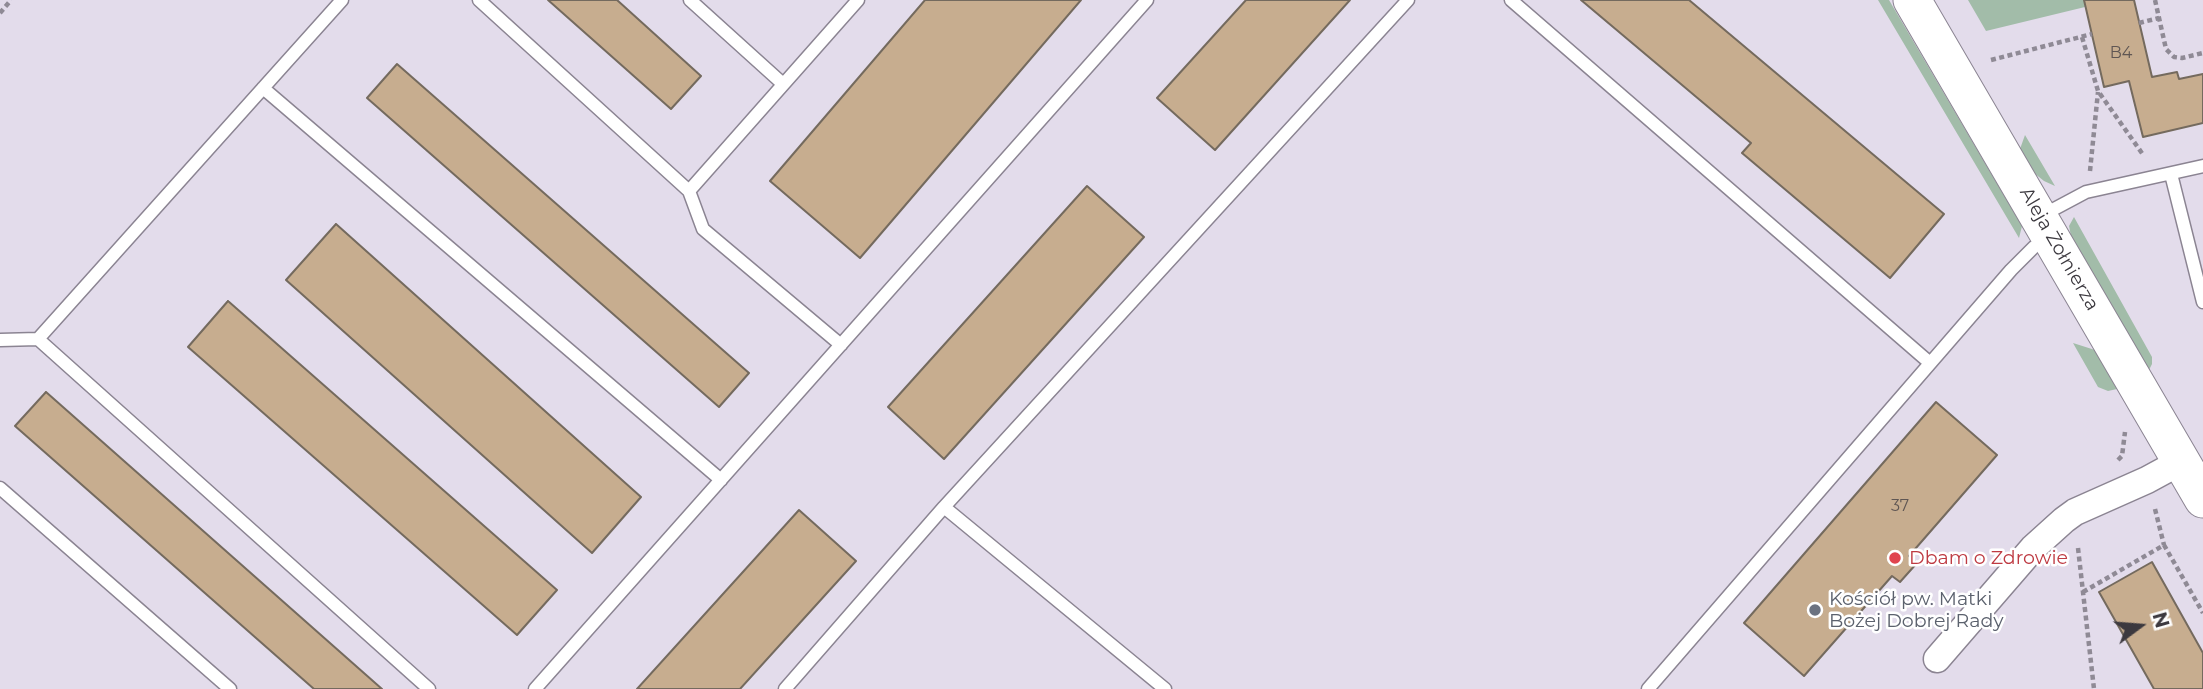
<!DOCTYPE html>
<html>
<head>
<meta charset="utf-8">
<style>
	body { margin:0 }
	#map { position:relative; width:2203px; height:689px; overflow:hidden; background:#e3dceb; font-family:Montserrat,sans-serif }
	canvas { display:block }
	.north { position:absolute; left:2105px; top:591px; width:70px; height:70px; -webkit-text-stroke:5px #fff; paint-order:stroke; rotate:74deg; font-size:19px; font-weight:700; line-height:28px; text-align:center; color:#3c393f }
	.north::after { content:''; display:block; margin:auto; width:24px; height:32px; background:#3c393f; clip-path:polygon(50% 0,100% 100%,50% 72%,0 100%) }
</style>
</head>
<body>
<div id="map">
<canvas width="2203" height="689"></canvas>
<div class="north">N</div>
</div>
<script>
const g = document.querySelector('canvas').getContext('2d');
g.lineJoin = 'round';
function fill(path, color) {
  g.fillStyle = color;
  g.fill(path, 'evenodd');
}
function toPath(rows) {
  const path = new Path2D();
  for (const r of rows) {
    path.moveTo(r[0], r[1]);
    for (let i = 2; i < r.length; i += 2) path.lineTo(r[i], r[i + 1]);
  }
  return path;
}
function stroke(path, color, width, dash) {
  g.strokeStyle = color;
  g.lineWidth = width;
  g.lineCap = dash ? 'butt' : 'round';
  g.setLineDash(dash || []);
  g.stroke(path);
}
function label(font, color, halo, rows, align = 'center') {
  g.font = font + ' Montserrat,sans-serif';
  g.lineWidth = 5;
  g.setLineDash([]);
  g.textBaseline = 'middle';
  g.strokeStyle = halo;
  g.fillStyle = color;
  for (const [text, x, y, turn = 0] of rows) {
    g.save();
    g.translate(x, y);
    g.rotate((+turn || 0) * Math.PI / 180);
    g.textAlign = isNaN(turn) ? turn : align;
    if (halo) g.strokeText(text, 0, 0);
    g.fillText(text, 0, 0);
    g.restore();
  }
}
fill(toPath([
	[1878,0,1889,0,2022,226,2019,238],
	[1968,0,2084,0,2085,7,1986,31],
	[2025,135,2055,186,2044,181,2034,173,2020,149],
	[2074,217,2152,357,2152,364,2148,372,2071,236,2069,226],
	[2073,343,2095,350,2117,389,2108,391,2098,387]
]), '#a2bca9');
const building = toPath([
	[548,0,617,0,701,76,671,109,548,0],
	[925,0,1081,0,860,258,770,181,925,0],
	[1246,0,1350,0,1215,150,1157,98,1246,0],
	[1581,0,1689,0,1944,214,1890,278,1742,153,1751,143,1581,0],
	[2084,0,2134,0,2152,77,2177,72,2179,79,2203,74,2203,123,2143,137,2129,81,2104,87,2084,0],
	[397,64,749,373,719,407,367,98,397,64],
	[1087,186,1144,237,944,459,888,407,1087,186],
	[336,224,641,497,592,553,286,280,336,224],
	[228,301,557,590,517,635,188,347,228,301],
	[46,392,382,689,314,689,15,426,46,392],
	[1936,402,1997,455,1909,556,1917,563,1900,582,1892,576,1804,676,1744,623,1936,402],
	[799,510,856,561,740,689,637,689,799,510],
	[2152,562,2203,653,2203,689,2154,689,2099,592,2152,562]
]);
fill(building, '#c7ad8f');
stroke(building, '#746a5e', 2);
const lane = toPath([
	[342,0,38,339,429,689],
	[479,0,689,191,703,229,841,345],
	[690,0,783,84],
	[1511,0,1930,363],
	[263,88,721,480],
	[2171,174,2203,302],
	[689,191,858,0],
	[2041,216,2086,192,2203,166],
	[0,340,38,339],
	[0,488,230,689],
	[944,507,1165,689],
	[535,689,1147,0],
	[785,689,944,507,1408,0],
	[1648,689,2011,270,2034,247,2047,240]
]);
const street = toPath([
	[1937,659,2033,548,2064,520,2075,512,2147,480,2182,461]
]);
const secondary = toPath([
	[1912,0,2203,499]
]);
stroke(lane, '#8b8492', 15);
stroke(street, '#8b8492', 29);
stroke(secondary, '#8b8492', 39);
stroke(toPath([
	[2155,0,2166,49,2174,57,2182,58,2203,53],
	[0,13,11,0],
	[2139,23,2159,18],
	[2082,37,2098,91,2144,156],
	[1991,60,2092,34],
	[2090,171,2098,92],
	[2118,460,2122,456,2125,432],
	[2155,509,2164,545],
	[2078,548,2094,689],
	[2083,592,2164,545,2203,613]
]), '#8f8a95', 4.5, [5, 3.5]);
stroke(lane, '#fff', 12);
stroke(street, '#fff', 26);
stroke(secondary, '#fff', 37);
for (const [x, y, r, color] of [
	[1895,558,7,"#e0444e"],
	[1815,610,7,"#6b7280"]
]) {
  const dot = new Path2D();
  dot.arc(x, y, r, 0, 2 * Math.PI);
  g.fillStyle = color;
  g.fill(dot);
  stroke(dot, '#fff', 2.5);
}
label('16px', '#5f5653', null, [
	["B4",2121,53],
	["37",1900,506]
]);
label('19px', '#3c393f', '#fff', [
	["Aleja Żołnierza",2059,249,60]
]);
label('19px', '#be3a42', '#fff', [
	["Dbam o Zdrowie",1909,558]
], 'left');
label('19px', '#5b616d', '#fff', [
	["Kościół pw. Matki",1829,599],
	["Bożej Dobrej Rady",1829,621]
], 'left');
</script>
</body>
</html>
